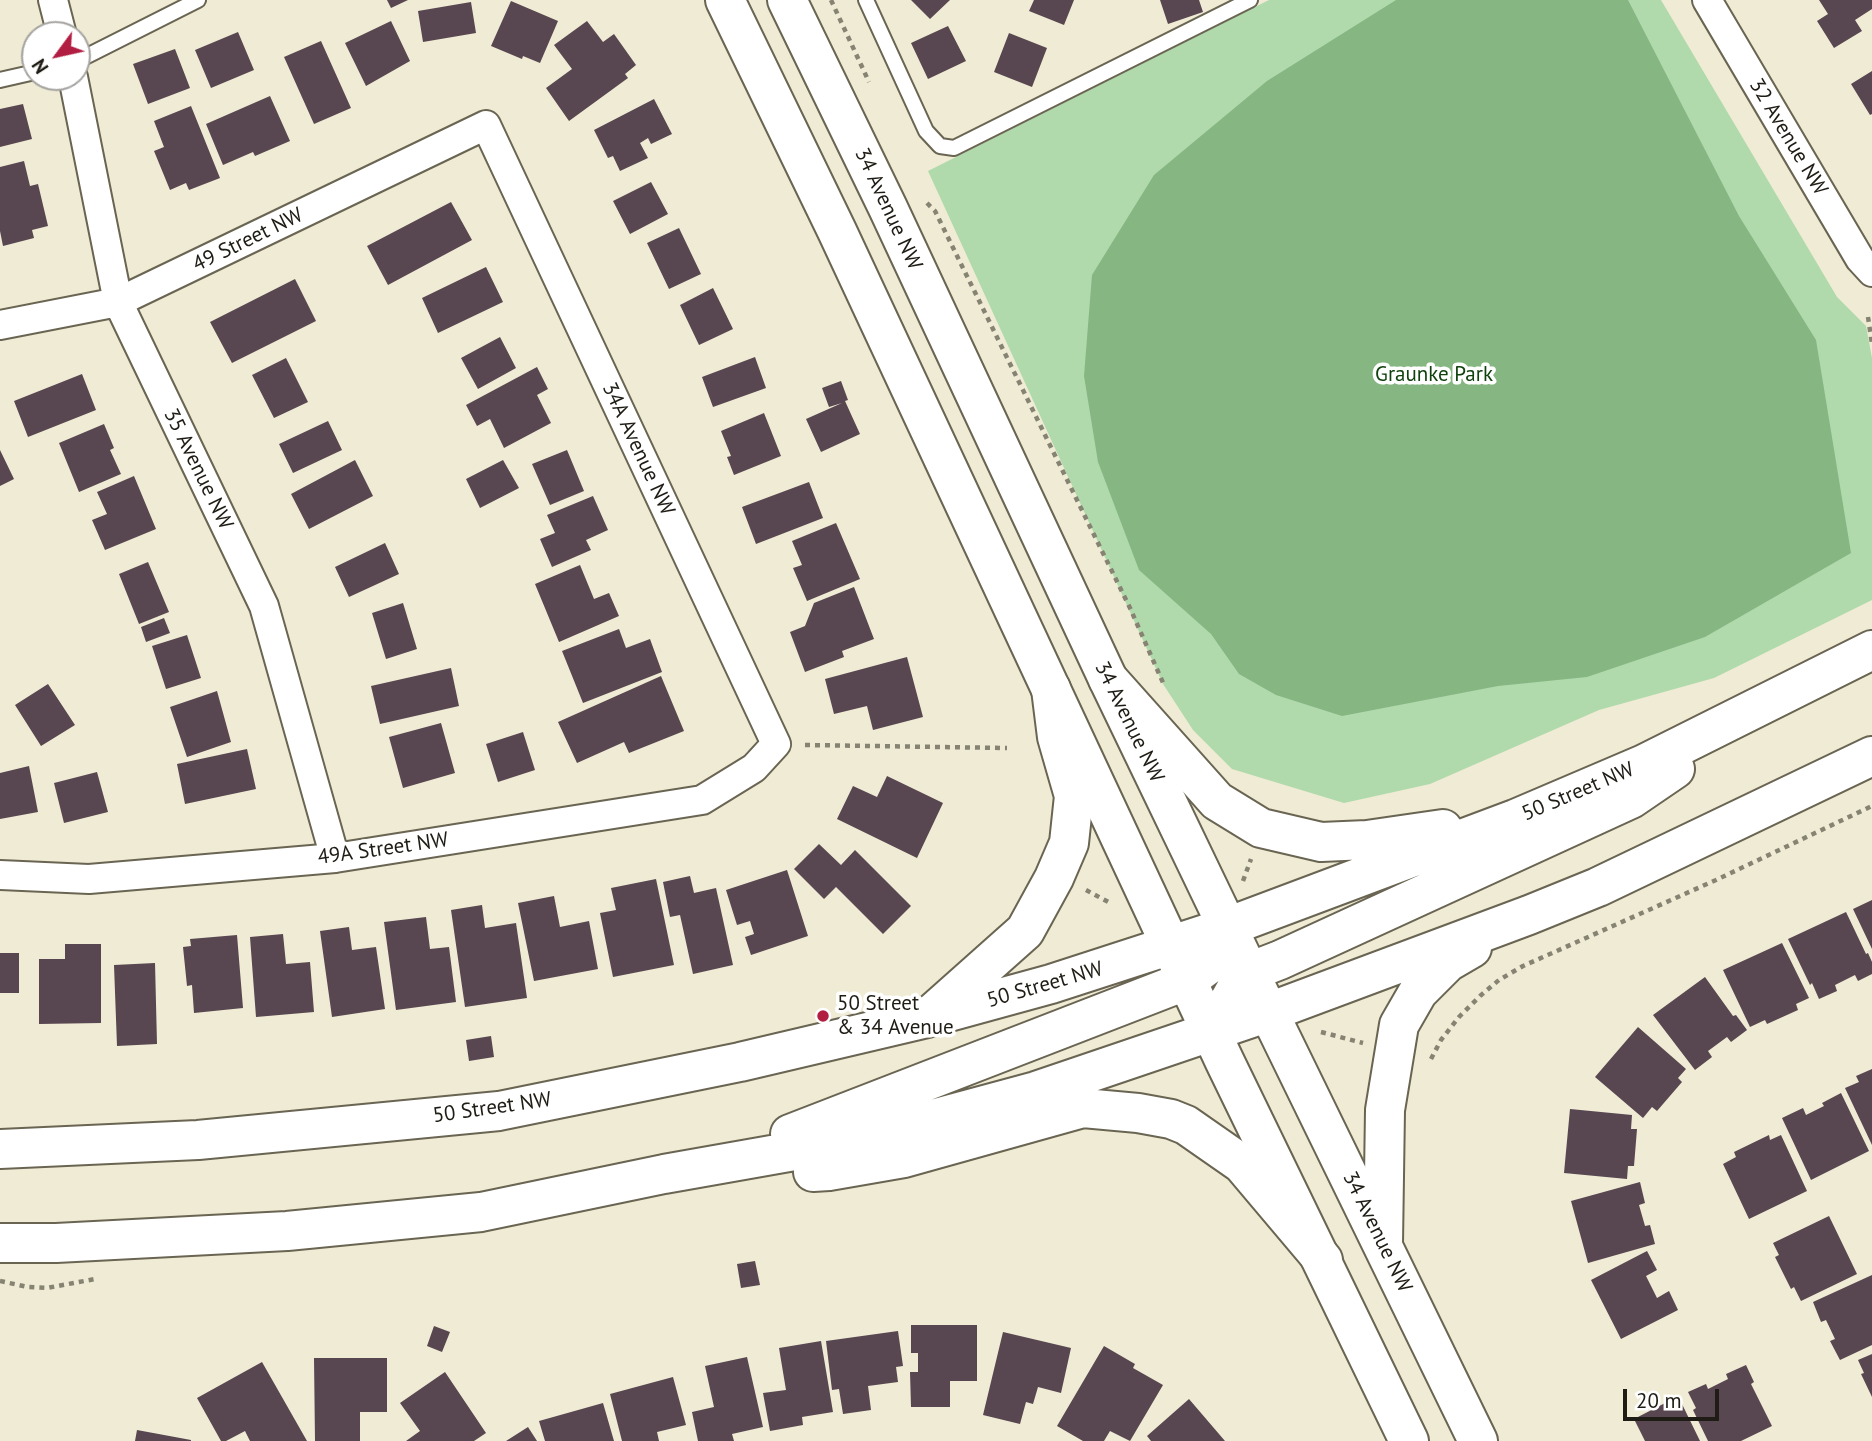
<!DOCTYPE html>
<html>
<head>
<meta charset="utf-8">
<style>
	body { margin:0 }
	#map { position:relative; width:1872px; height:1441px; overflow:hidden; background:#efebd4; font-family:"PT Sans",sans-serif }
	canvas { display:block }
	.north { position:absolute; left:21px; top:21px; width:70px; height:70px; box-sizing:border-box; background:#fff; border:2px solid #a5a4a1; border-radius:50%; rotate:237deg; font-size:19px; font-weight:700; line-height:28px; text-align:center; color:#1e1c14 }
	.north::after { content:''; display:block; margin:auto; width:24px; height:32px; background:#b11e42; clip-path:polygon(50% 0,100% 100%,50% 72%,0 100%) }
	.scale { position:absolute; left:1623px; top:1389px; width:96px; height:32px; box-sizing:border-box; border:4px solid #1e1c14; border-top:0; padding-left:9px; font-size:21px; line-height:24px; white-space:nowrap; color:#1e1c14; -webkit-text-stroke:5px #fff; paint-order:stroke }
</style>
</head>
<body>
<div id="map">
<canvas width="1872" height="1441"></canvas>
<div class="north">N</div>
<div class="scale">20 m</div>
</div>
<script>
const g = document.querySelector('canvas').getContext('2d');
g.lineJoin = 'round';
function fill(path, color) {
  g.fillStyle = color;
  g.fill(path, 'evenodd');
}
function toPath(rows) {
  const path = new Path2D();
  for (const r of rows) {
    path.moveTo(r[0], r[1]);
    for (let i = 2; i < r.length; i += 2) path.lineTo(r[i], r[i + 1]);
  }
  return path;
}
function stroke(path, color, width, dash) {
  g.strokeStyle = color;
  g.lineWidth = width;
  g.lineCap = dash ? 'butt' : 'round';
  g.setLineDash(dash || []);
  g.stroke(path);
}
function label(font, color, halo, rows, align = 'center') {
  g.font = font + ' "PT Sans",sans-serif';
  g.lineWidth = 7;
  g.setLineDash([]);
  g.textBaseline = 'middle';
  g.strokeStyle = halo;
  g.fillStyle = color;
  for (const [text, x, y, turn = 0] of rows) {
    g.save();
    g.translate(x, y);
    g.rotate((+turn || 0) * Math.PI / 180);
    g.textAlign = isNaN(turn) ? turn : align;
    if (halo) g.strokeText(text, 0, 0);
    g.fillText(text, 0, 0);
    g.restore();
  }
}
fill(toPath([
	[1269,0,1661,0,1837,297,1866,326,1872,358,1872,600,1714,678,1599,710,1430,784,1344,803,1232,769,1193,730,1163,684,928,171]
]), '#b0daac');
fill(toPath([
	[1396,0,1628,0,1739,216,1816,340,1851,553,1705,637,1587,677,1498,686,1342,716,1276,695,1239,674,1211,634,1139,570,1098,462,1084,376,1092,275,1154,175,1267,81]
]), '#86b682');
fill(toPath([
	[387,0,408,0,391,8],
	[911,0,950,0,930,19],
	[1034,0,1074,0,1064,25,1029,11],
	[1160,0,1199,0,1203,12,1168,24],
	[1819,0,1872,0,1872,9,1855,20,1862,31,1834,48,1817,21,1828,14],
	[511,1,558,21,540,63,523,56,522,59,491,46],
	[471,2,476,33,423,42,418,11],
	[391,21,410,61,366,86,345,43],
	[587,21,603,42,614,34,636,65,625,74,628,78,569,121,546,88,572,69,554,45],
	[948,26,966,61,928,79,911,43],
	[238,32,254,70,211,88,195,50],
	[1009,33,1047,48,1032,87,994,72],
	[321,41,351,108,314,124,284,57],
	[175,49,190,88,148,104,133,64],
	[1872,71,1872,114,1870,115,1851,84],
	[270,96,290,141,255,156,253,152,223,165,206,124],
	[654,99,672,134,651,144,648,138,640,143,648,158,620,171,613,156,608,158,594,130],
	[23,104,32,139,0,147,0,109],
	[191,106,220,178,189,190,186,183,170,190,154,151,164,147,154,121],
	[24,161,30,186,38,184,48,226,32,230,34,238,3,246,0,231,0,167],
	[651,182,668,214,630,234,613,201],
	[451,202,472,240,388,285,367,246],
	[679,228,701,274,669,289,647,243],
	[486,267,503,302,438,333,422,298],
	[295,279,316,321,232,363,210,322],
	[713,288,733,329,699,345,680,305],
	[500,337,516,368,478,389,461,358],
	[755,357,766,388,713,407,702,377],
	[286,358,308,402,274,418,252,375],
	[537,367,548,389,537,395,551,423,504,448,490,419,477,426,466,405],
	[82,374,96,410,28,437,14,401],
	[841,381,848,400,845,401,860,434,821,452,806,419,842,403,829,407,822,388],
	[764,413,781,456,734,475,727,457,731,456,721,431],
	[328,421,342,450,293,473,279,444],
	[104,424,114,448,110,450,121,474,79,492,59,443],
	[0,450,14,479,0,486],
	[567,450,584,491,550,505,532,464],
	[355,460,373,496,309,529,291,494],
	[503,460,519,488,480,508,466,479],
	[134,476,156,529,105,550,92,520,107,514,97,492],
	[809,482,823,518,756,544,742,507],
	[593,496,608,530,586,540,591,550,552,567,540,539,555,533,547,515],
	[836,523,860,579,807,601,793,568,802,565,792,541],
	[385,543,399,574,349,597,335,567],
	[148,562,169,612,139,624,119,574],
	[580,565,594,599,609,593,619,616,559,642,535,584],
	[854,587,874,639,842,651,844,657,805,672,790,632,805,626,814,603],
	[403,603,417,649,386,659,372,613],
	[164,618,170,633,146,642,141,627],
	[619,629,626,648,650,639,662,672,583,703,562,651],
	[187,635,201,678,166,689,152,646],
	[907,657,923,717,873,730,867,706,834,714,825,679],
	[451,668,459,706,380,724,371,686],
	[661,676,684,731,629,753,624,742,577,763,558,722],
	[48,684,75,725,41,746,15,705],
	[217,691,231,742,187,757,170,707],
	[441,723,455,773,403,788,389,737],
	[523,732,535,770,498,782,486,744],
	[247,749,256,789,185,804,177,764],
	[29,766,38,812,0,819,0,773],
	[97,772,108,812,64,823,54,783],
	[887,776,943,803,917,858,837,819,853,786,877,797],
	[819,844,841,865,855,850,911,906,883,934,836,887,824,899,794,869],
	[787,870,808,936,751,955,745,937,754,934,750,921,737,925,726,890],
	[690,876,694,893,716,888,733,965,693,974,680,915,670,917,663,882],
	[656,879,674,965,613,977,600,913,616,910,611,888],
	[554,896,560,927,589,921,598,969,534,981,518,903],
	[1872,900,1872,949,1853,909],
	[482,905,485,928,516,923,527,998,465,1007,451,910],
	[1846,912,1866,954,1868,953,1872,962,1872,974,1858,981,1855,975,1835,985,1837,991,1819,999,1812,983,1810,985,1788,939],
	[426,917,430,949,449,947,456,1002,396,1010,384,922],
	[349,927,352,950,376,947,385,1009,332,1017,320,931],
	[283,934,286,964,310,962,314,1012,256,1017,250,937],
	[237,935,243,1008,194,1013,192,985,187,986,183,947,191,946,190,939],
	[1782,943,1809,998,1796,1004,1798,1010,1767,1024,1765,1020,1750,1027,1723,970],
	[65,944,101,944,101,1023,39,1024,39,959,65,959],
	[0,953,19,953,19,993,0,993],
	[155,963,157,1044,117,1046,114,965],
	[1705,977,1733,1016,1736,1015,1747,1030,1731,1042,1727,1037,1708,1051,1712,1057,1695,1070,1653,1015],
	[1638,1027,1686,1069,1678,1078,1682,1082,1657,1111,1652,1107,1643,1118,1595,1077],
	[491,1036,494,1057,469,1061,466,1040],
	[1872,1069,1872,1145,1845,1088,1859,1082,1856,1076],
	[1841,1093,1869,1151,1811,1180,1782,1118,1803,1108,1806,1115,1824,1106,1822,1103],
	[1570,1109,1632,1115,1631,1129,1637,1129,1634,1166,1628,1166,1627,1179,1564,1173],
	[1769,1135,1770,1140,1781,1135,1807,1191,1749,1219,1723,1164,1736,1157,1734,1152],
	[1640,1182,1645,1203,1639,1205,1645,1226,1650,1225,1655,1244,1588,1263,1571,1201],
	[1829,1216,1857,1274,1801,1301,1794,1287,1791,1289,1775,1257,1779,1255,1773,1243],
	[1647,1251,1657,1270,1646,1276,1657,1298,1669,1291,1678,1310,1621,1339,1591,1280],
	[755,1261,760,1285,741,1288,737,1264],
	[1872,1275,1872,1345,1840,1360,1830,1341,1835,1339,1826,1320,1821,1322,1813,1302],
	[911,1325,977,1325,977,1381,950,1381,950,1407,911,1407,910,1372,918,1372,918,1353,911,1353],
	[434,1326,450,1332,442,1352,427,1346],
	[898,1331,903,1366,896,1367,898,1382,868,1386,871,1410,843,1414,839,1389,832,1390,826,1341],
	[1003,1332,1071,1348,1061,1393,1038,1387,1033,1404,1026,1402,1020,1424,983,1415],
	[821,1341,833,1412,802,1417,803,1425,770,1431,763,1393,786,1390,779,1348],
	[1104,1346,1135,1364,1133,1368,1163,1385,1130,1441,1110,1431,1104,1441,1083,1441,1057,1426],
	[1872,1354,1872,1397,1861,1374,1864,1373,1858,1360],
	[747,1357,763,1427,732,1434,734,1441,698,1441,692,1412,714,1407,705,1366],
	[314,1358,387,1358,387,1412,360,1412,360,1441,315,1441],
	[262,1362,307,1441,250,1441,245,1431,226,1441,221,1441,197,1398],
	[1746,1365,1754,1382,1751,1384,1772,1426,1741,1441,1708,1441,1693,1410,1696,1408,1688,1392,1706,1384,1708,1389,1728,1379,1726,1374],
	[445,1372,486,1433,474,1441,406,1441,420,1431,400,1403],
	[673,1377,686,1425,657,1432,659,1441,622,1441,610,1394],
	[1189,1399,1225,1441,1151,1441,1147,1436],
	[1669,1401,1671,1406,1681,1402,1700,1441,1645,1441,1634,1419],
	[603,1403,614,1441,545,1441,539,1421],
	[528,1427,537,1441,506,1441],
	[137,1430,191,1440,191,1441,135,1441]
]), '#584650');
const lane = toPath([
	[866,0,926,131,940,146,954,148,1250,0],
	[77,61,198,0],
	[0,80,35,72]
]);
const street = toPath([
	[53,0,62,35],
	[1707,0,1860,259,1872,272],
	[73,77,118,302,264,606,335,858],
	[0,325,118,302,486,125,776,744,754,768,702,800,335,858,89,879,0,875]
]);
const secondary = toPath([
	[725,0,837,231,1225,1062,1409,1441],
	[787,0,888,208,1108,679,1249,972,1478,1441]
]);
const primary = toPath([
	[1108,679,1217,801,1261,828,1321,842,1367,840,1443,829],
	[934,1012,1025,931,1054,878,1069,843,1074,796,1057,737,1051,689],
	[1212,1031,1238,985,1249,972,1280,960,1631,799,1675,769],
	[790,1134,1188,980,1211,963,1223,948,1227,927],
	[0,1149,198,1140,499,1111,740,1062,927,1018,1051,984,1227,927,1515,819,1644,764,1872,650],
	[813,1172,829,1171,904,1158,1083,1108,1138,1113,1171,1119,1186,1125,1242,1164,1323,1260],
	[0,1243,56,1243,287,1231,481,1212,664,1174,851,1141,1036,1091,1269,1012,1529,915,1598,887,1872,756],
	[1383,1243,1385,1110,1399,1025,1418,992,1448,962,1472,948]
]);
stroke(lane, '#696552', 18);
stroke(street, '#696552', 32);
stroke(secondary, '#696552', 42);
stroke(primary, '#696552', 42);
stroke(toPath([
	[831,0,869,82],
	[927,203,935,211,1130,608,1164,685],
	[1868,317,1872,344],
	[805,745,1007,748],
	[1243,881,1251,859],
	[1086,890,1112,904],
	[1321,1032,1363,1043],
	[1431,1059,1441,1040,1459,1017,1480,996,1499,980,1523,966,1716,880,1872,806],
	[0,1281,28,1287,47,1288,95,1279]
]), '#868373', 4.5, [5, 5]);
stroke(lane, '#fff', 14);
stroke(street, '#fff', 28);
stroke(secondary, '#fff', 38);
stroke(primary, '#fff', 38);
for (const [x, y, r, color] of [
	[823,1016,7,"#b11e42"]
]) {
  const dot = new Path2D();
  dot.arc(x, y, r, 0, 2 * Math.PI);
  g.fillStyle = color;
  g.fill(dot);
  stroke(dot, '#fff', 2.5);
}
label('21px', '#1e1c14', '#fff', [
	["32 Avenue NW",1788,137,59],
	["34 Avenue NW",888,209,65],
	["49 Street NW",248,240,-26],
	["34A Avenue NW",638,449,65],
	["35 Avenue NW",198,469,64],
	["34 Avenue NW",1129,722,64],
	["50 Street NW",1578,792,-23],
	["49A Street NW",383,849,-8],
	["50 Street NW",1045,985,-16],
	["50 Street NW",492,1108,-8],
	["34 Avenue NW",1377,1232,64]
]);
label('21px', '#10420e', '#fff', [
	["Graunke Park",1434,375]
]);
label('21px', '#1e1c14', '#fff', [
	["50 Street",837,1004],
	["& 34 Avenue",837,1028]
], 'left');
</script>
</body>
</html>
